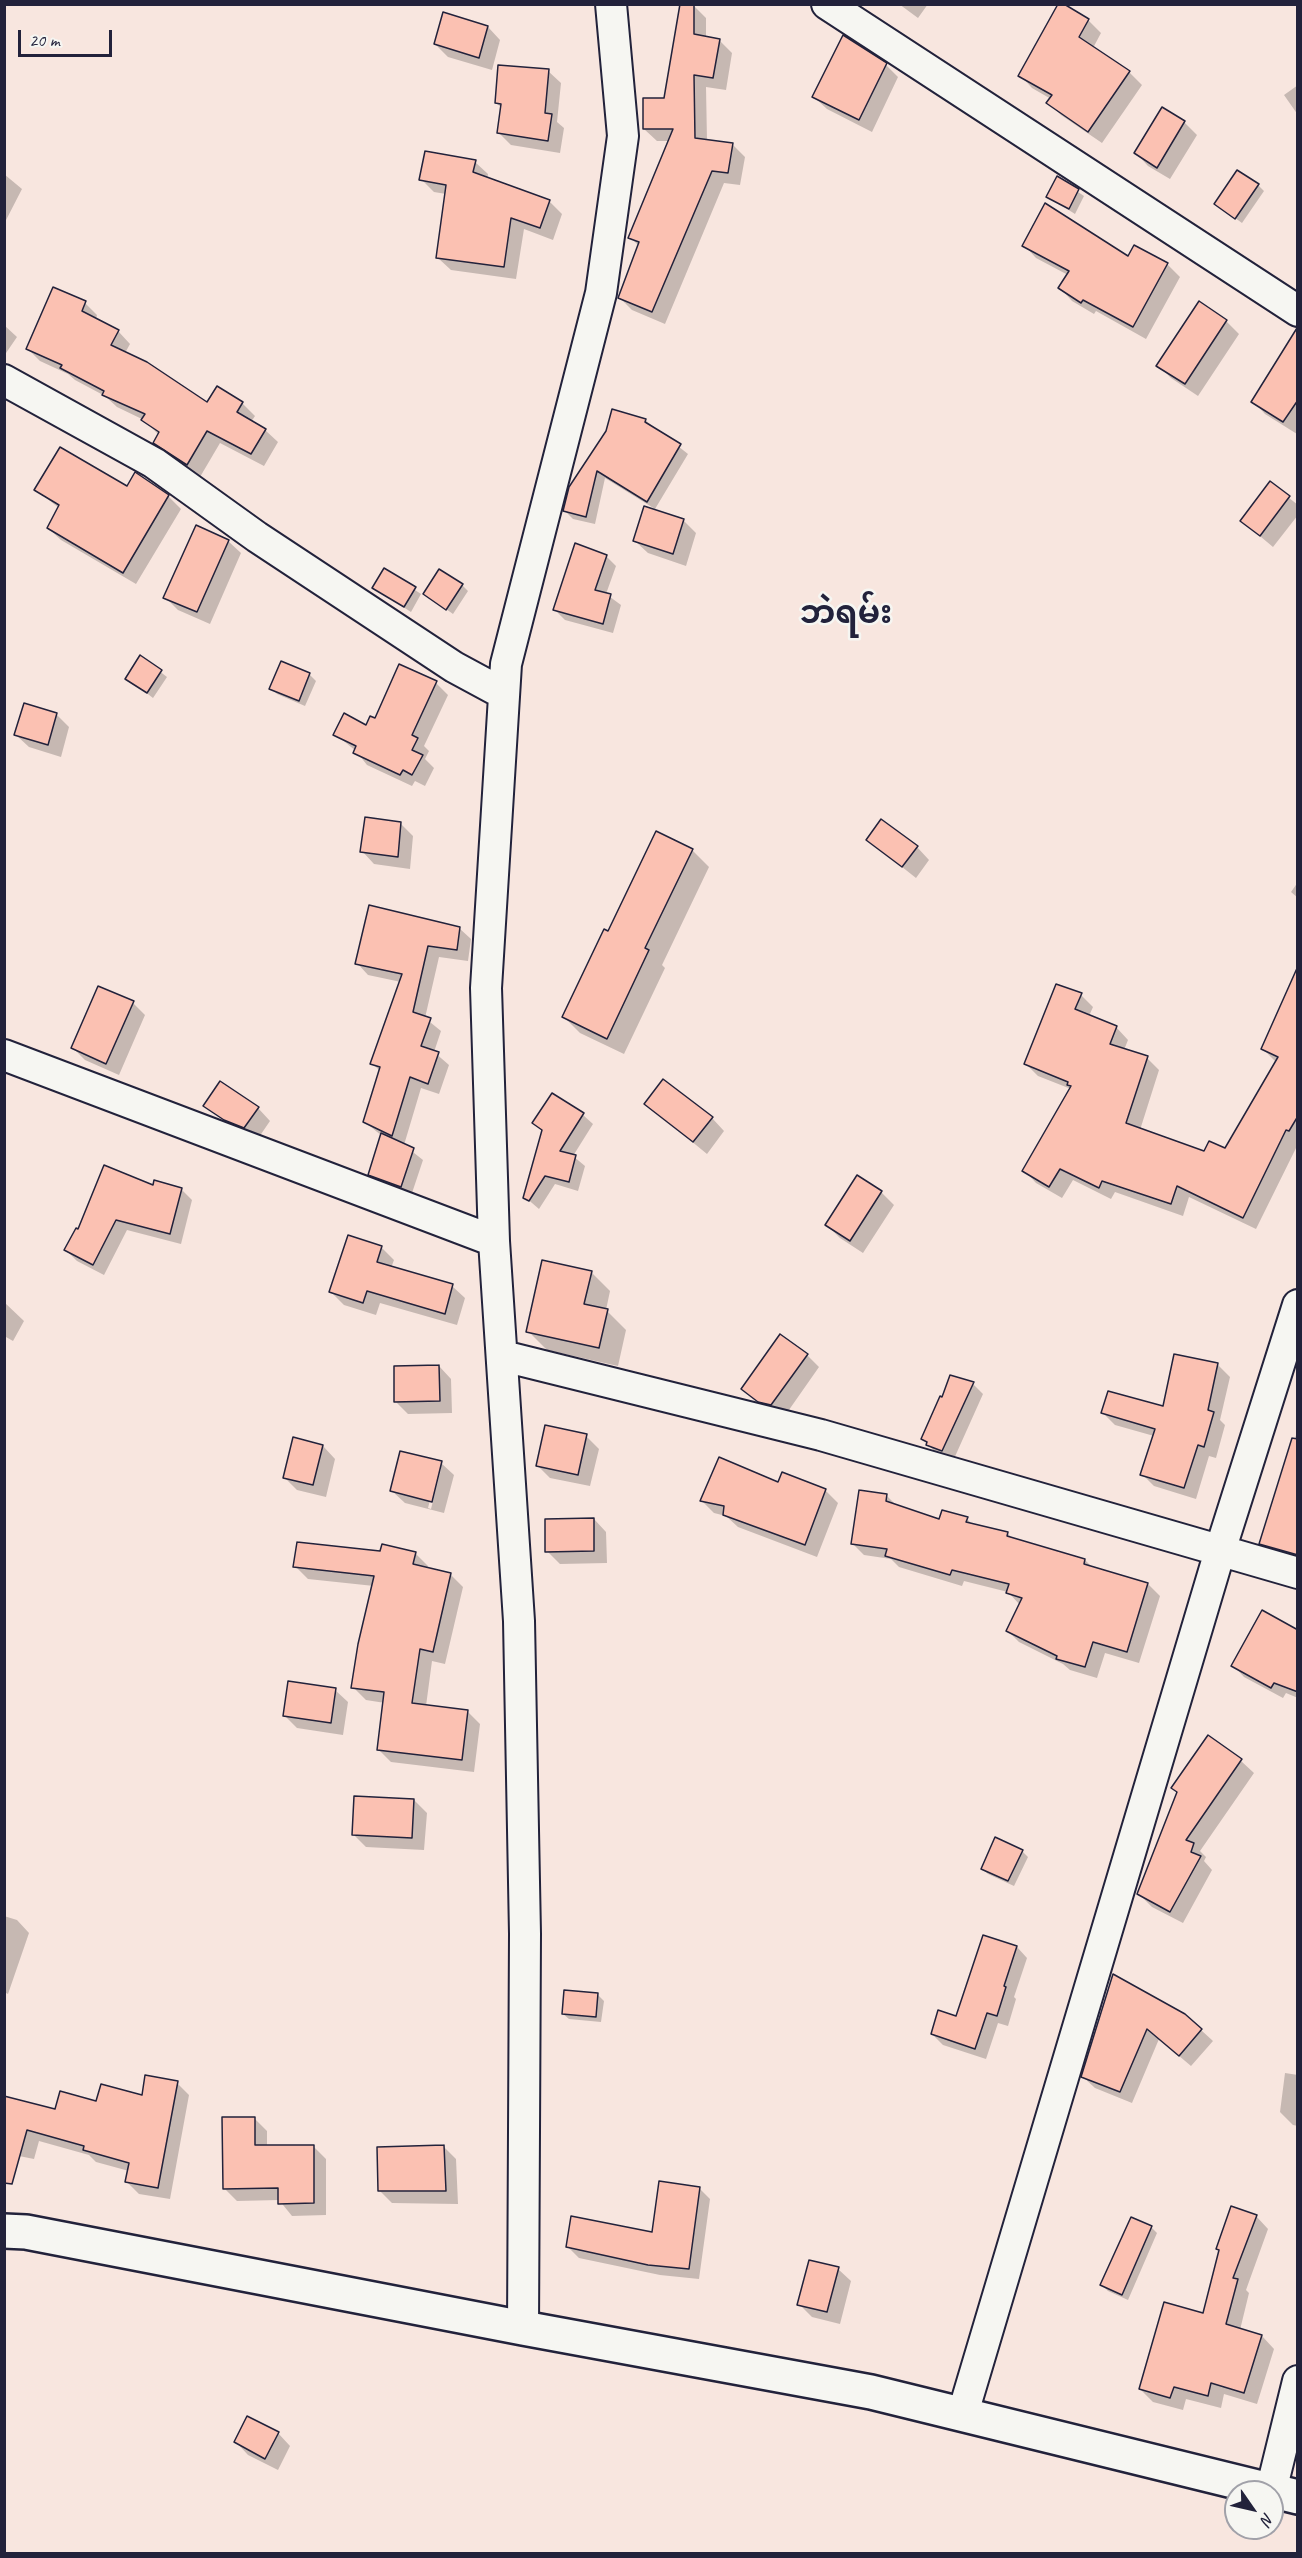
<!DOCTYPE html>
<html>
<head>
<meta charset="utf-8">
<style>
	body { margin:0 }
	#map { position:relative; width:1302px; height:2558px; overflow:hidden; background:#f8e6df; font-family:Caveat,sans-serif }
	canvas { display:block }
	.frame { position:absolute; inset:0; border:6px solid #22223b; pointer-events:none }
	.north { position:absolute; left:1224px; top:2480px; width:60px; height:60px; box-sizing:border-box; background:#f6f6f2; border:2px solid #a1a1a9; border-radius:50%; rotate:124deg; font-size:16px; font-weight:700; line-height:24px; text-align:center; color:#22223b }
	.north::after { content:''; display:block; margin:auto; width:21px; height:27px; background:#22223b; clip-path:polygon(50% 0,100% 100%,50% 72%,0 100%) }
	.scale { position:absolute; left:18px; top:30px; width:94px; height:27px; box-sizing:border-box; border:3px solid #22223b; border-top:0; padding-left:8px; font-size:18px; line-height:21px; white-space:nowrap; color:#22223b; -webkit-text-stroke:4px #f6f6f2; paint-order:stroke }
</style>
</head>
<body>
<div id="map">
<canvas width="1302" height="2558"></canvas>
<div class="frame"></div>
<div class="north">N</div>
<div class="scale">20 m</div>
</div>
<script>
const g = document.querySelector('canvas').getContext('2d');
g.lineJoin = 'round';
function fill(path, color) {
  g.fillStyle = color;
  g.fill(path, 'evenodd');
}
function toPath(rows) {
  const path = new Path2D();
  for (const r of rows) {
    path.moveTo(r[0], r[1]);
    for (let i = 2; i < r.length; i += 2) path.lineTo(r[i], r[i + 1]);
  }
  return path;
}
function stroke(path, color, width, dash) {
  g.strokeStyle = color;
  g.lineWidth = width;
  g.lineCap = dash ? 'butt' : 'round';
  g.setLineDash(dash || []);
  g.stroke(path);
}
function label(font, color, halo, rows, align = 'center') {
  g.font = font + ' Caveat,"Noto Sans Myanmar",sans-serif';
  g.lineWidth = 5;
  g.setLineDash([]);
  g.textBaseline = 'middle';
  g.strokeStyle = halo;
  g.fillStyle = color;
  for (const [text, x, y, turn = 0] of rows) {
    g.save();
    g.translate(x, y);
    g.rotate((+turn || 0) * Math.PI / 180);
    g.textAlign = isNaN(turn) ? turn : align;
    if (halo) g.strokeText(text, 0, 0);
    g.fillText(text, 0, 0);
    g.restore();
  }
}
fill(toPath([
	[899,4,928,4,918,18],
	[693,5,706,18,706,38,719,40,732,53,726,90,706,87,707,141,732,144,745,157,740,185,724,183,665,324,632,310,619,297,639,246,630,237,670,141,657,141,644,129,666,100],
	[1088,20,1101,33,1093,48,1129,72,1142,85,1102,143,1061,115,1048,103,1051,99,1032,88,1020,75],
	[488,27,500,40,492,70,448,57,435,44],
	[886,65,898,77,872,132,827,109,814,97],
	[548,71,561,83,557,122,564,128,560,153,511,145,498,132,502,108,496,103],
	[1298,85,1298,115,1284,95],
	[1163,109,1184,122,1197,135,1170,179,1148,166,1136,153],
	[475,162,488,174,487,179,549,201,562,214,553,240,524,229,516,279,451,270,438,258,446,194,434,192,421,179],
	[4,174,22,189,4,224],
	[1057,178,1084,196,1075,214,1048,197],
	[1258,185,1264,191,1242,223,1216,204],
	[1024,245,1167,264,1180,277,1146,339,1096,311,1094,314,1072,301,1060,288,1068,275,1036,258],
	[85,303,97,315,96,319,118,331,130,344,125,353,207,404,217,388,242,403,255,416,251,422,265,430,278,442,264,466,220,443,200,477,168,455,155,443,159,435,144,420,117,407,105,396,75,380,68,374,40,361,28,349],
	[1199,303,1226,321,1239,334,1198,396,1171,378,1158,365],
	[4,325,17,337,4,356],
	[1283,354,1298,363,1297,434,1265,414,1253,401],
	[645,420,688,454,655,509,605,478,595,524,573,519,565,511,570,488],
	[136,475,168,496,181,509,136,584,61,540,48,528,59,508,36,490,128,488],
	[1270,483,1298,505,1298,515,1273,547,1242,521],
	[683,520,696,533,686,566,648,553,635,541],
	[228,541,241,553,210,624,178,610,165,597],
	[606,556,616,566,606,594,621,605,613,633,565,620,555,610],
	[385,570,421,594,411,612,374,588],
	[462,585,468,591,453,614,425,594],
	[141,657,167,677,153,698,127,678],
	[282,663,310,675,316,681,305,706,277,694,271,688],
	[436,683,448,695,424,746,429,751,425,759,434,768,425,786,415,781,412,786,367,765,356,751,335,734,367,727],
	[57,715,69,727,61,757,29,747,16,735],
	[400,823,413,836,410,869,374,864,362,851],
	[657,833,692,850,709,867,662,965,665,968,624,1054,580,1033,564,1017,609,933],
	[868,840,917,847,929,860,916,878],
	[1298,882,1298,898,1291,892],
	[459,928,471,939,468,961,439,957,425,1018,441,1031,434,1052,449,1065,439,1094,421,1088,404,1145,423,1160,411,1196,380,1185,369,1174,382,1136,365,1122,380,1071,372,1063,401,982,368,975,357,963],
	[1081,995,1093,1007,1089,1016,1116,1027,1128,1040,1124,1050,1147,1058,1159,1070,1140,1130,1205,1153,1225,1150,1276,1062,1263,1049,1298,1014,1298,1144,1256,1229,1189,1197,1183,1216,1115,1192,1111,1199,1073,1180,1062,1198,1036,1183,1024,1170,1071,1089,1038,1076,1026,1064],
	[133,1003,145,1015,119,1075,85,1060,73,1048],
	[552,1095,583,1115,593,1124,573,1156,585,1166,578,1191,555,1184,539,1209,525,1197,543,1132,534,1123],
	[646,1104,712,1118,724,1131,707,1154],
	[205,1106,258,1108,270,1121,257,1140,239,1132],
	[858,1177,881,1192,894,1205,863,1253,840,1238,827,1225],
	[154,1188,181,1189,192,1200,181,1244,127,1230,104,1275,77,1261,66,1250,79,1231],
	[381,1247,394,1260,391,1268,452,1286,465,1298,457,1325,380,1303,376,1315,344,1305,331,1292],
	[591,1272,610,1291,606,1310,626,1330,618,1366,547,1350,528,1331],
	[4,1302,24,1321,13,1341,6,1337,4,1339],
	[807,1355,819,1367,784,1417,773,1414,743,1389],
	[1175,1355,1218,1365,1230,1377,1220,1420,1225,1425,1216,1458,1209,1456,1196,1499,1154,1486,1142,1474,1154,1436,1115,1425,1103,1413,1164,1408],
	[439,1366,451,1379,452,1413,408,1414,396,1402],
	[973,1384,983,1394,953,1461,938,1455,922,1438],
	[1298,1429,1298,1563,1273,1556,1261,1543],
	[586,1436,599,1449,590,1486,550,1478,537,1465],
	[323,1446,335,1459,326,1497,297,1490,284,1477],
	[441,1463,454,1475,444,1513,405,1503,392,1491],
	[438,1469,441,1469,431,1509,428,1508],
	[825,1490,838,1503,817,1557,738,1527,726,1516,714,1513,701,1500],
	[886,1495,897,1506,940,1521,967,1519,974,1526,1008,1534,1013,1539,1085,1560,1092,1567,1148,1584,1160,1596,1139,1663,1105,1653,1097,1678,1070,1670,1063,1664,1019,1642,1007,1630,1020,1605,1008,1592,964,1581,962,1586,899,1567,891,1559,864,1555,852,1543],
	[594,1519,606,1532,607,1563,560,1564,547,1551],
	[381,1553,415,1553,428,1566,427,1569,450,1574,463,1587,445,1664,432,1661,426,1706,467,1711,480,1724,474,1772,391,1762,379,1750,385,1703,366,1700,353,1687,374,1586,308,1579,295,1566],
	[1298,1631,1298,1698,1286,1693,1283,1698,1244,1677,1233,1665],
	[335,1690,348,1702,343,1735,297,1728,285,1716],
	[1208,1738,1241,1761,1254,1773,1200,1851,1206,1857,1204,1861,1212,1870,1183,1923,1152,1907,1139,1894],
	[414,1800,427,1813,424,1850,366,1847,353,1834],
	[1022,1851,1028,1857,1014,1886,988,1874,982,1869],
	[4,1916,17,1920,29,1933,8,1994,4,1992],
	[1017,1947,1027,1958,1014,1997,1016,1999,1008,2026,998,2023,986,2059,943,2045,932,2034,957,2018],
	[1113,1976,1201,2030,1213,2041,1191,2066,1159,2039,1132,2103,1095,2088,1083,2077],
	[598,1995,604,2001,601,2022,569,2019,563,2014],
	[1285,2073,1298,2075,1298,2126,1293,2125,1280,2112],
	[177,2083,189,2095,170,2199,139,2194,127,2182,129,2171,96,2162,89,2155,39,2141,34,2159,4,2153,4,2096,56,2110,143,2097],
	[254,2118,267,2131,267,2146,313,2146,326,2159,326,2215,292,2216,279,2200,237,2201,224,2188],
	[444,2147,456,2159,458,2204,392,2203,379,2190],
	[699,2188,710,2199,699,2279,660,2275,579,2258,568,2247,654,2234],
	[1256,2216,1268,2229,1246,2290,1249,2293,1240,2330,1262,2336,1274,2349,1257,2404,1224,2394,1221,2408,1186,2399,1183,2410,1153,2402,1140,2389,1204,2315,1220,2251,1217,2248],
	[1151,2227,1157,2233,1128,2300,1108,2291,1102,2285],
	[838,2269,851,2281,840,2324,812,2317,799,2304],
	[278,2433,290,2446,278,2470,248,2455,236,2442]
]), '#0003');
const building = toPath([
	[680,4,694,4,694,34,720,39,713,78,694,75,695,138,733,143,728,173,712,171,652,312,618,298,639,242,628,238,673,129,643,129,643,98,664,98,680,4],
	[1058,4,1064,4,1089,19,1079,37,1130,71,1088,132,1046,103,1052,95,1018,76,1058,4],
	[443,12,488,26,479,58,434,44,443,12],
	[843,35,887,63,859,120,812,97,843,35],
	[498,65,549,69,545,113,552,114,548,141,497,133,501,104,495,103,498,65],
	[1162,107,1185,121,1157,168,1134,153,1162,107],
	[425,151,476,160,473,172,550,200,540,228,511,218,504,267,436,258,446,185,419,180,425,151],
	[1237,170,1259,184,1235,219,1214,204,1237,170],
	[1057,176,1079,189,1069,209,1046,197,1057,176],
	[1045,203,1128,256,1134,245,1168,263,1133,327,1083,300,1081,303,1058,288,1069,271,1022,246,1045,203],
	[53,287,86,301,82,311,119,330,111,345,147,362,207,402,217,386,243,402,237,412,266,429,251,454,207,431,187,465,153,443,159,432,141,420,145,414,102,395,104,391,60,368,62,365,26,349,53,287],
	[1199,301,1227,320,1185,384,1156,366,1199,301],
	[1297,328,1298,400,1283,422,1251,402,1297,328],
	[612,409,646,419,645,422,681,444,647,502,597,471,586,517,563,511,569,487,606,431,612,409],
	[60,447,127,486,135,472,169,495,123,573,47,528,59,505,34,490,60,447],
	[1270,481,1290,496,1260,536,1240,521,1270,481],
	[644,506,684,519,673,554,633,541,644,506],
	[196,525,229,540,197,612,163,598,196,525],
	[575,543,607,555,595,590,611,594,603,624,553,610,575,543],
	[384,568,416,587,404,607,372,588,384,568],
	[439,569,463,584,446,610,423,594,439,569],
	[140,655,162,670,147,693,125,679,140,655],
	[281,661,310,673,299,701,269,689,281,661],
	[399,664,437,681,412,735,418,738,412,750,423,755,412,775,403,770,400,775,353,753,356,746,333,735,344,713,366,725,370,716,375,718,399,664],
	[24,703,57,713,48,745,14,735,24,703],
	[365,817,401,822,398,857,360,852,365,817],
	[881,819,918,846,902,867,866,840,881,819],
	[656,831,693,849,645,948,649,950,607,1039,562,1017,604,929,608,931,656,831],
	[369,905,460,927,457,950,428,946,413,1012,431,1018,421,1046,439,1052,428,1084,410,1077,392,1136,363,1122,380,1067,370,1064,402,974,355,964,369,905],
	[1298,966,1298,1116,1289,1131,1286,1130,1243,1218,1177,1186,1171,1204,1102,1181,1099,1188,1060,1169,1049,1187,1022,1171,1071,1086,1067,1085,1068,1082,1024,1064,1056,984,1082,993,1075,1009,1117,1026,1110,1044,1148,1056,1126,1123,1204,1151,1209,1141,1225,1148,1278,1057,1261,1049,1298,966],
	[98,986,134,1001,106,1064,71,1048,98,986],
	[663,1079,713,1117,693,1142,644,1104,663,1079],
	[220,1081,259,1107,244,1128,224,1120,203,1106,220,1081],
	[552,1093,584,1113,560,1151,576,1155,569,1182,545,1176,529,1201,523,1198,542,1130,532,1123,552,1093],
	[381,1133,414,1148,401,1187,368,1175,381,1133],
	[104,1165,153,1185,154,1180,182,1188,170,1234,116,1220,93,1265,64,1250,76,1228,78,1229,104,1165],
	[857,1175,882,1191,850,1241,825,1225,857,1175],
	[348,1235,382,1246,377,1262,453,1284,445,1314,367,1291,363,1303,329,1292,348,1235],
	[542,1260,592,1271,584,1304,608,1309,599,1348,526,1332,542,1260],
	[780,1334,808,1354,771,1405,758,1402,741,1389,780,1334],
	[1174,1354,1218,1363,1208,1410,1214,1412,1204,1447,1198,1445,1184,1488,1140,1475,1155,1429,1101,1413,1108,1391,1163,1406,1174,1354],
	[439,1365,440,1401,394,1402,394,1366,439,1365],
	[950,1375,974,1382,942,1451,926,1445,927,1442,921,1439,940,1396,942,1397,950,1375],
	[545,1425,587,1434,578,1475,536,1466,545,1425],
	[293,1437,323,1445,313,1485,283,1478,293,1437],
	[1292,1438,1298,1439,1298,1555,1259,1544,1292,1438],
	[400,1451,442,1461,432,1502,390,1491,400,1451],
	[719,1457,778,1482,782,1472,826,1489,805,1545,723,1515,724,1506,700,1501,719,1457],
	[859,1490,887,1494,886,1501,939,1519,942,1510,968,1517,966,1522,1008,1532,1007,1536,1085,1559,1084,1564,1148,1583,1127,1652,1093,1642,1085,1667,1056,1659,1057,1656,1006,1631,1022,1598,1006,1593,1009,1584,952,1570,950,1575,885,1556,887,1549,851,1544,859,1490],
	[594,1518,594,1551,545,1552,545,1519,594,1518],
	[297,1542,380,1551,382,1544,416,1552,413,1564,451,1573,433,1652,420,1649,412,1703,468,1710,462,1760,377,1750,384,1692,351,1688,358,1644,374,1576,293,1567,297,1542],
	[1262,1610,1298,1630,1298,1692,1274,1683,1271,1688,1231,1666,1262,1610],
	[288,1681,336,1688,331,1723,283,1716,288,1681],
	[1208,1735,1242,1759,1186,1840,1194,1843,1191,1852,1201,1856,1170,1912,1137,1894,1177,1792,1171,1788,1208,1735],
	[354,1796,414,1799,412,1838,352,1835,354,1796],
	[995,1837,1023,1850,1008,1881,981,1869,995,1837],
	[983,1935,1017,1946,1004,1986,1006,1987,997,2016,987,2013,975,2049,931,2034,938,2010,956,2016,983,1935],
	[1113,1974,1185,2014,1202,2029,1179,2056,1147,2029,1120,2092,1081,2077,1113,1974],
	[564,1990,598,1993,596,2017,562,2014,564,1990],
	[145,2075,178,2081,158,2188,125,2182,129,2163,83,2150,84,2146,27,2130,12,2184,4,2183,4,2096,55,2109,60,2091,96,2101,101,2084,142,2095,145,2075],
	[222,2117,255,2117,255,2145,314,2145,314,2203,278,2204,278,2188,223,2189,222,2117],
	[444,2145,446,2191,378,2191,377,2147,444,2145],
	[659,2181,700,2187,689,2269,648,2265,566,2247,571,2216,652,2232,659,2181],
	[1231,2206,1257,2215,1233,2278,1238,2279,1226,2324,1262,2335,1244,2393,1211,2383,1208,2396,1174,2387,1170,2398,1139,2389,1164,2302,1203,2313,1219,2250,1216,2249,1231,2206],
	[1131,2217,1152,2226,1122,2295,1100,2285,1131,2217],
	[809,2260,839,2267,827,2312,797,2305,809,2260],
	[247,2416,279,2432,265,2459,234,2442,247,2416]
]);
fill(building, '#fbc1b2');
stroke(building, '#22223b', 1.5);
const minor = toPath([
	[827,4,1298,311],
	[4,380,154,463,257,537,454,667,504,694],
	[4,1055,494,1241],
	[503,1356,821,1435,1298,1573],
	[523,2328,525,1934,519,1621,494,1241,486,988,506,664,601,293,623,136,611,4],
	[963,2413,1220,1551,1298,1305],
	[1271,2491,1298,2381]
]);
const trunk = toPath([
	[4,2231,26,2232,523,2328,871,2392,1298,2497]
]);
stroke(minor, '#22223b', 34);
stroke(trunk, '#22223b', 38);
stroke(minor, '#f6f6f2', 30);
stroke(trunk, '#f6f6f2', 33);
label('bold 32px', '#22223b', '#f6f6f2', [
	["ဘဲရမ်း",846,615]
]);
</script>
</body>
</html>
